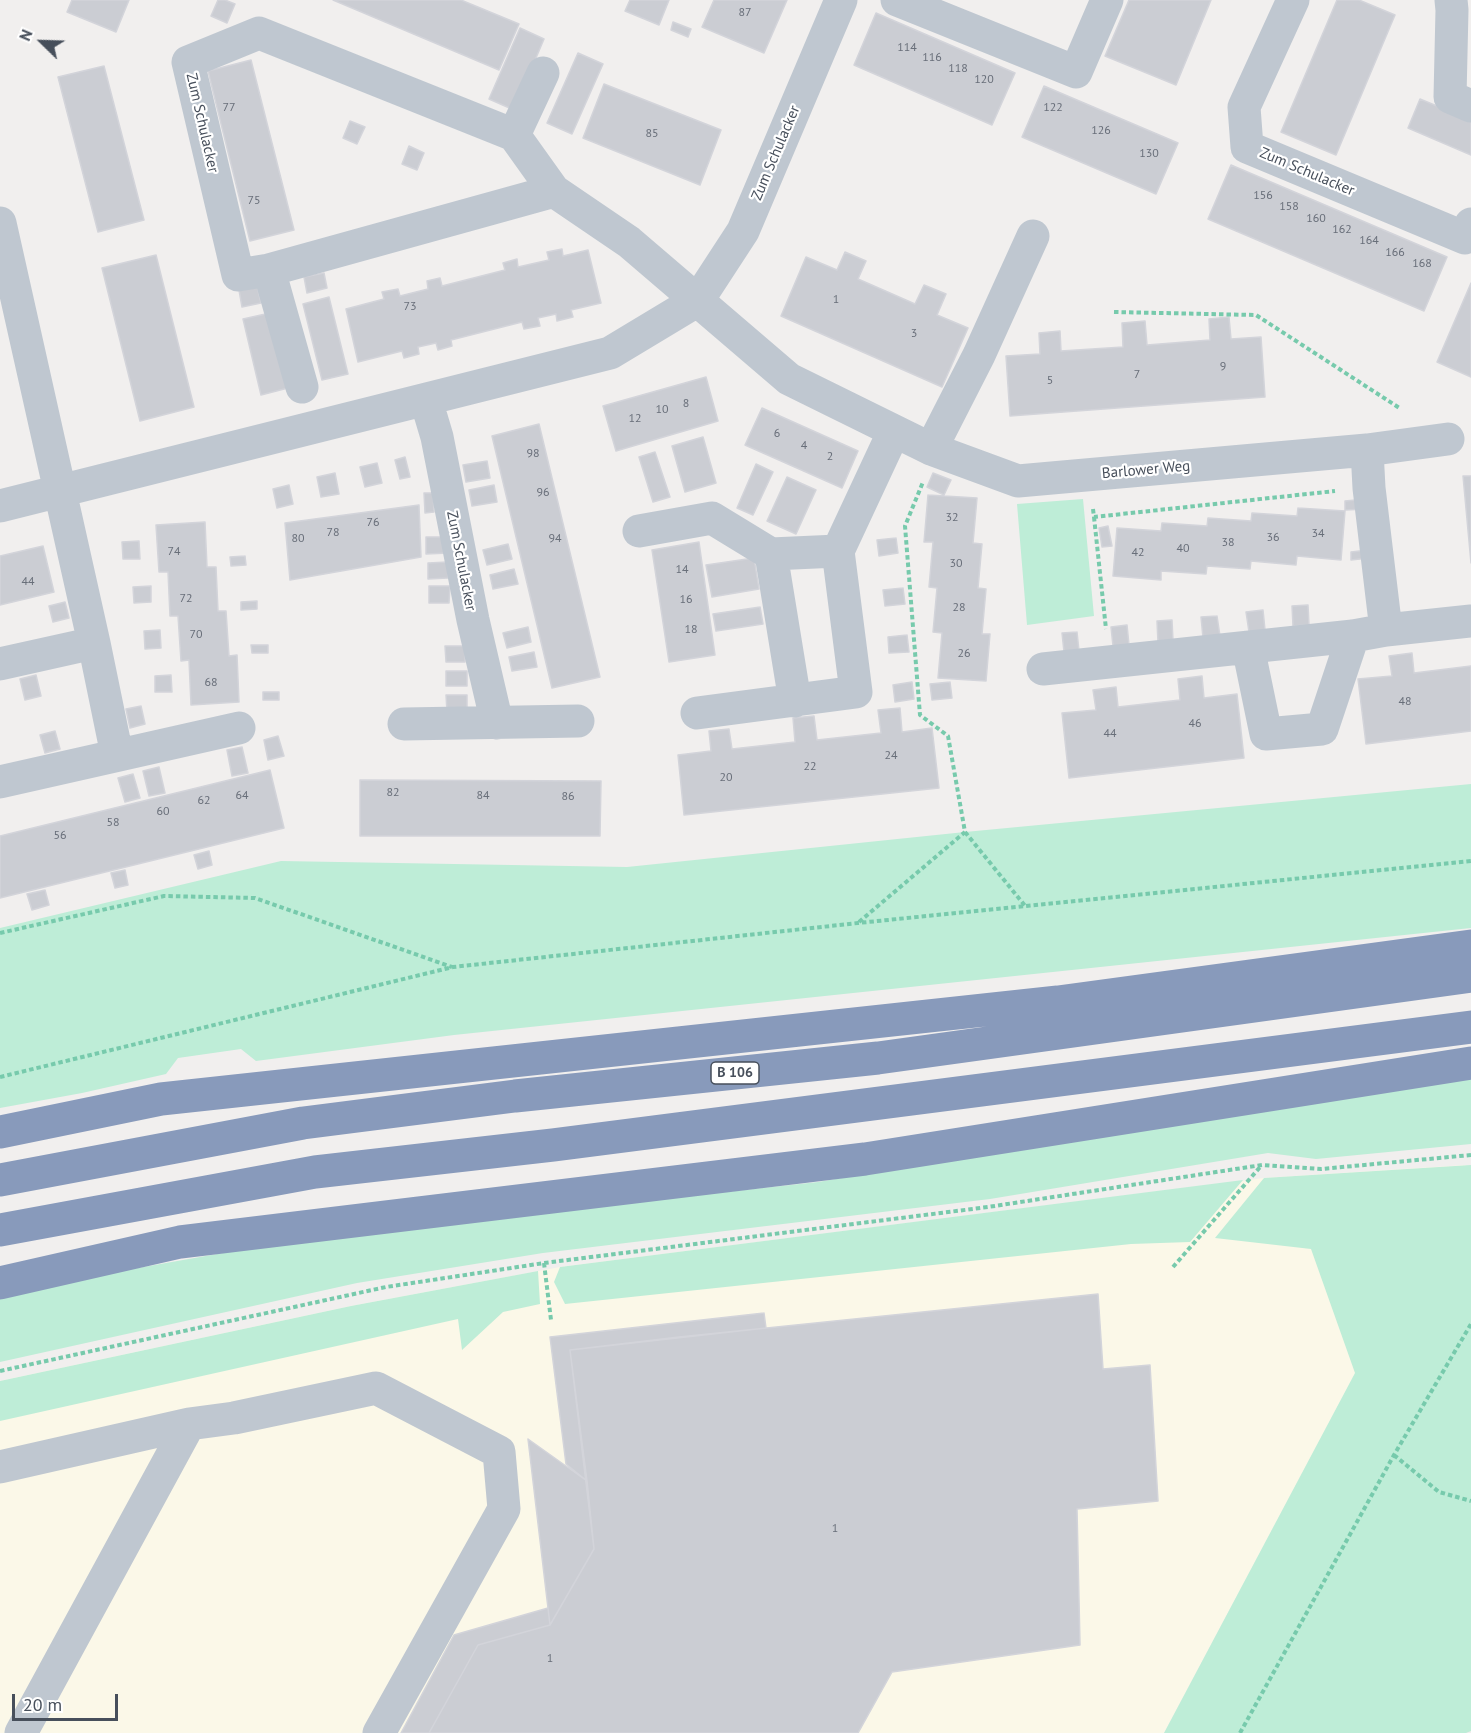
<!DOCTYPE html>
<html>
<head>
<meta charset="utf-8">
<style>
	body { margin:0 }
	#map { position:relative; width:1471px; height:1733px; overflow:hidden; background:#f1efee; font-family:"PT Sans",sans-serif }
	canvas { display:block }
	.north { position:absolute; left:12px; top:12px; width:60px; height:60px; -webkit-text-stroke:4px #fff; paint-order:stroke; rotate:293deg; font-size:16px; font-weight:700; line-height:24px; text-align:center; color:#474f5b }
	.north::after { content:''; display:block; margin:auto; width:21px; height:27px; background:#474f5b; clip-path:polygon(50% 0,100% 100%,50% 72%,0 100%) }
	.scale { position:absolute; left:12px; top:1694px; width:106px; height:27px; box-sizing:border-box; border:3px solid #474f5b; border-top:0; padding-left:8px; font-size:18px; line-height:21px; white-space:nowrap; color:#474f5b; -webkit-text-stroke:4px #fff; paint-order:stroke }
</style>
</head>
<body>
<div id="map">
<canvas width="1471" height="1733"></canvas>
<div class="north">N</div>
<div class="scale">20 m</div>
</div>
<script>
const g = document.querySelector('canvas').getContext('2d');
g.lineJoin = 'round';
function fill(path, color) {
  g.fillStyle = color;
  g.fill(path, 'evenodd');
}
function toPath(rows) {
  const path = new Path2D();
  for (const r of rows) {
    path.moveTo(r[0], r[1]);
    for (let i = 2; i < r.length; i += 2) path.lineTo(r[i], r[i + 1]);
  }
  return path;
}
function stroke(path, color, width, dash) {
  g.strokeStyle = color;
  g.lineWidth = width;
  g.lineCap = dash ? 'butt' : 'round';
  g.setLineDash(dash || []);
  g.stroke(path);
}
function label(font, color, halo, rows, align = 'center') {
  g.font = font + ' "PT Sans",sans-serif';
  g.lineWidth = 4.5;
  g.setLineDash([]);
  g.textBaseline = 'middle';
  g.strokeStyle = halo;
  g.fillStyle = color;
  for (const [text, x, y, turn = 0] of rows) {
    g.save();
    g.translate(x, y);
    g.rotate((+turn || 0) * Math.PI / 180);
    g.textAlign = isNaN(turn) ? turn : align;
    if (halo) g.strokeText(text, 0, 0);
    g.fillText(text, 0, 0);
    g.restore();
  }
}
fill(toPath([
	[1466,1165,1164,1733,0,1733,0,1381,351,1306,560,1267,1264,1178]
]), '#fbf8e8');
fill(toPath([
	[1083,499,1094,616,1027,625,1017,504],
	[1471,784,1471,928,454,1035,256,1061,241,1049,178,1058,166,1074,82,1093,0,1108,0,928,281,861,627,867,965,832],
	[1471,1069,1471,1144,1316,1159,1268,1153,990,1199,543,1253,357,1283,0,1362,0,1294,64,1281,285,1242,559,1210,818,1182],
	[1471,1165,1471,1731,1466,1733,1164,1733,1355,1373,1311,1249,1215,1238,1264,1178],
	[1243,1180,1190,1242,1131,1244,565,1304,554,1282,560,1267],
	[538,1271,540,1304,503,1312,462,1350,458,1319,0,1421,0,1381,351,1306]
]), '#beedd7');
const building = toPath([
	[72,0,129,0,116,32,67,12,72,0],
	[218,0,225,0,235,4,227,23,211,16,218,0],
	[333,0,461,0,519,24,499,70,333,0],
	[630,0,669,0,659,25,625,11,630,0],
	[714,0,787,0,764,53,702,27,714,0],
	[1129,0,1211,0,1176,85,1105,56,1129,0],
	[1337,0,1359,0,1395,15,1336,155,1281,132,1337,0],
	[876,13,1015,73,992,125,854,65,876,13],
	[673,22,691,29,688,37,671,30,673,22],
	[520,28,544,39,514,110,489,99,520,28],
	[578,53,603,64,572,134,547,123,578,53],
	[251,60,294,230,250,241,208,71,251,60],
	[104,66,144,220,98,232,58,77,104,66],
	[604,84,721,130,700,185,583,138,604,84],
	[1044,86,1178,143,1156,194,1022,137,1044,86],
	[1420,99,1471,120,1471,155,1408,128,1420,99],
	[350,121,365,127,357,144,343,138,350,121],
	[409,146,424,153,417,170,402,164,409,146],
	[1231,165,1447,257,1424,311,1208,219,1231,165],
	[562,249,563,256,588,250,601,303,571,310,573,317,557,321,556,314,538,318,540,326,524,329,522,322,451,340,452,346,438,350,436,343,418,347,419,354,404,358,402,351,358,362,346,309,384,299,382,292,398,289,400,296,428,289,427,281,440,278,442,286,505,270,503,263,517,259,518,267,549,260,547,252,562,249],
	[845,252,866,261,858,279,915,304,924,285,946,294,937,315,968,328,942,387,781,316,806,257,837,270,845,252],
	[156,255,194,407,140,421,102,268,156,255],
	[324,273,327,288,307,293,304,277,324,273],
	[1471,283,1471,377,1437,362,1471,283],
	[257,286,261,303,242,307,239,290,257,286],
	[329,297,348,374,322,380,303,304,329,297],
	[270,313,288,388,261,395,243,319,270,313],
	[1229,317,1231,339,1261,337,1265,397,1010,416,1006,356,1040,354,1039,333,1060,331,1061,351,1123,347,1122,323,1145,321,1147,345,1210,340,1209,319,1229,317],
	[706,377,718,421,616,451,603,406,706,377],
	[762,408,858,451,842,488,745,445,762,408],
	[539,424,600,677,552,688,492,436,539,424],
	[703,437,716,483,685,492,672,446,703,437],
	[655,452,670,497,653,502,639,457,655,452],
	[405,457,410,477,400,479,395,460,405,457],
	[487,461,490,478,466,482,463,465,487,461],
	[377,463,382,483,365,487,360,467,377,463],
	[756,464,773,472,753,515,737,508,756,464],
	[335,473,339,494,321,497,317,477,335,473],
	[933,473,951,480,944,495,927,487,933,473],
	[1463,476,1471,476,1471,563,1463,476],
	[787,477,816,490,796,534,767,521,787,477],
	[289,485,293,504,277,508,273,489,289,485],
	[494,485,497,502,472,506,469,490,494,485],
	[424,493,433,493,434,512,425,513,424,493],
	[928,495,977,498,973,543,982,544,978,588,986,589,982,634,990,634,986,681,938,678,942,633,933,632,937,588,929,587,933,542,924,542,928,495],
	[1366,499,1367,509,1345,510,1345,501,1366,499],
	[419,505,421,557,290,580,285,523,419,505],
	[1298,508,1345,511,1341,560,1297,556,1296,565,1251,561,1250,569,1207,566,1206,574,1161,571,1161,580,1113,576,1117,528,1161,531,1162,523,1207,526,1208,518,1251,521,1252,513,1297,516,1298,508],
	[205,522,207,567,216,567,218,611,226,611,229,656,237,655,239,702,191,705,189,660,181,661,178,616,170,616,168,572,159,572,156,525,205,522],
	[1108,526,1112,546,1102,547,1099,528,1108,526],
	[426,537,448,537,449,553,426,554,426,537],
	[896,538,898,553,879,556,877,540,896,538],
	[139,541,140,559,123,559,122,542,139,541],
	[699,542,715,655,669,662,652,550,699,542],
	[508,544,512,559,487,565,483,550,508,544],
	[43,546,54,592,0,605,0,556,43,546],
	[1368,550,1369,558,1351,560,1351,552,1368,550],
	[245,556,246,565,231,566,230,557,245,556],
	[754,558,759,589,712,597,706,565,754,558],
	[448,562,448,578,428,579,428,563,448,562],
	[514,569,518,584,493,589,490,575,514,569],
	[151,586,151,602,134,603,133,587,151,586],
	[429,586,450,586,449,603,429,603,429,586],
	[903,588,905,604,885,606,883,590,903,588],
	[257,601,257,609,241,610,241,602,257,601],
	[65,602,69,618,53,622,49,606,65,602],
	[1308,605,1309,625,1293,626,1292,606,1308,605],
	[760,607,763,624,716,631,713,614,760,607],
	[1263,610,1265,630,1249,632,1246,612,1263,610],
	[1217,616,1220,636,1203,638,1201,617,1217,616],
	[1172,620,1173,641,1158,643,1157,621,1172,620],
	[1127,625,1129,645,1113,646,1111,627,1127,625],
	[528,627,531,642,507,648,503,633,528,627],
	[160,630,161,648,145,649,144,631,160,630],
	[1077,632,1079,651,1064,652,1062,633,1077,632],
	[907,635,909,652,889,653,888,637,907,635],
	[251,645,268,645,268,653,252,653,251,645],
	[445,646,465,646,465,662,446,662,445,646],
	[534,652,537,667,512,671,509,657,534,652],
	[1412,653,1414,673,1471,666,1471,731,1366,744,1358,679,1392,676,1389,656,1412,653],
	[446,671,467,671,467,686,446,686,446,671],
	[36,675,41,696,25,700,20,679,36,675],
	[171,675,172,692,155,692,155,676,171,675],
	[1202,676,1204,698,1237,694,1244,758,1069,778,1062,713,1096,710,1093,690,1116,687,1118,707,1180,700,1178,679,1202,676],
	[912,682,914,699,895,702,893,685,912,682],
	[950,682,952,698,932,700,930,684,950,682],
	[263,692,279,692,279,700,263,700,263,692],
	[446,695,467,695,467,712,447,712,446,695],
	[141,706,145,724,130,728,126,709,141,706],
	[900,708,902,732,932,728,939,788,684,815,678,755,711,751,709,731,729,729,732,749,795,742,793,718,814,716,817,740,881,733,878,710,900,708],
	[55,731,60,749,45,753,40,735,55,731],
	[278,736,284,756,268,760,264,740,278,736],
	[242,747,248,773,232,776,227,750,242,747],
	[159,767,165,793,149,796,143,771,159,767],
	[270,770,284,828,0,898,0,836,270,770],
	[133,774,140,798,125,802,118,778,133,774],
	[360,780,601,781,600,836,360,836,360,780],
	[209,851,212,865,198,869,194,855,209,851],
	[125,870,128,885,115,888,111,873,125,870],
	[45,890,49,905,32,910,27,894,45,890],
	[1098,1294,1103,1369,1150,1365,1158,1501,1077,1509,1080,1645,892,1672,858,1733,429,1733,478,1645,550,1625,594,1549,570,1350,679,1337,1098,1294],
	[764,1313,766,1328,570,1350,587,1481,566,1464,550,1337,764,1313],
	[528,1439,587,1481,594,1549,550,1625,528,1439],
	[548,1608,550,1625,478,1645,429,1733,401,1733,454,1635,548,1608]
]);
fill(building, '#cbcdd3');
stroke(building, '#d3d4da', 1.5);
stroke(toPath([
	[1114,312,1256,315,1401,409],
	[1093,509,1094,517,1335,491],
	[1094,517,1106,629],
	[965,832,1026,907],
	[859,922,965,832,948,736,920,715,905,526,923,482],
	[0,933,164,896,255,898,452,967],
	[0,1077,453,967,858,923,1471,861],
	[544,1263,551,1320],
	[1173,1267,1261,1166],
	[0,1371,386,1287,544,1263,988,1207,1262,1165,1321,1169,1471,1155],
	[1394,1455,1439,1492,1471,1501],
	[1240,1733,1394,1455,1471,1324]
]), '#77caac', 4, [4.5, 3]);
stroke(toPath([
	[897,0,1076,72,1107,0],
	[1293,0,1244,107,1247,147,1465,238,1471,224],
	[1451,0,1452,10,1450,97,1471,106],
	[514,135,543,73],
	[554,191,514,135,259,33,188,62,238,275,269,270,554,191,629,242,789,379,931,449,1018,481,1367,450,1448,439],
	[0,223,94,643],
	[269,270,302,387],
	[426,400,437,437,473,620,497,723],
	[931,449,979,355,1033,236],
	[1367,450,1369,488,1386,630],
	[0,506,610,353,698,300,743,231,841,0],
	[639,531,712,518,771,554,838,551],
	[771,554,795,701],
	[1248,647,1266,734,1322,729,1353,636],
	[0,664,94,643,117,755],
	[1043,669,1353,636,1386,630,1471,621],
	[697,713,856,692,838,551,894,431],
	[404,724,578,721],
	[0,782,239,728],
	[0,1467,189,1424,234,1418,376,1388,499,1452,504,1509,379,1733],
	[21,1733,189,1424]
]), '#bfc7d0', 33);
stroke(toPath([
	[0,1132,161,1099,1058,1002,1471,946],
	[0,1180,303,1123,515,1096,878,1058,1471,976],
	[0,1230,315,1172,553,1145,1471,1027],
	[0,1283,180,1242,865,1159,1471,1063]
]), '#889abb', 33);
label('12px', '#686e79', null, [
	["87",745,13],
	["114",907,48],
	["116",932,58],
	["118",958,69],
	["120",984,80],
	["77",229,108],
	["122",1053,108],
	["126",1101,131],
	["85",652,134],
	["130",1149,154],
	["156",1263,196],
	["75",254,201],
	["158",1289,207],
	["160",1316,219],
	["162",1342,230],
	["164",1369,241],
	["166",1395,253],
	["168",1422,264],
	["1",836,300],
	["73",410,307],
	["3",914,334],
	["9",1223,367],
	["7",1137,375],
	["5",1050,381],
	["8",686,404],
	["10",662,410],
	["12",635,419],
	["6",777,434],
	["4",804,446],
	["98",533,454],
	["2",830,457],
	["96",543,493],
	["32",952,518],
	["76",373,523],
	["78",333,533],
	["34",1318,534],
	["36",1273,538],
	["80",298,539],
	["94",555,539],
	["38",1228,543],
	["40",1183,549],
	["74",174,552],
	["42",1138,553],
	["30",956,564],
	["14",682,570],
	["44",28,582],
	["72",186,599],
	["16",686,600],
	["28",959,608],
	["18",691,630],
	["70",196,635],
	["26",964,654],
	["68",211,683],
	["48",1405,702],
	["46",1195,724],
	["44",1110,734],
	["24",891,756],
	["22",810,767],
	["20",726,778],
	["82",393,793],
	["64",242,796],
	["84",483,796],
	["86",568,797],
	["62",204,801],
	["60",163,812],
	["58",113,823],
	["56",60,836],
	["1",835,1529],
	["1",550,1659]
]);
for (const [x, y, w] of [
	[735,1073,48]
]) {
  const box = new Path2D();
  box.roundRect(x - w / 2, y - 11, w, 22, 4.5);
  g.fillStyle = '#fff';
  g.fill(box);
  stroke(box, '#474f5b', 1.5);
}
label('bold 14px', '#474f5b', null, [
	["B 106",735,1073]
]);
label('15px', '#474f5b', '#fff', [
	["Zum Schulacker",202,123,77],
	["Zum Schulacker",776,153,-67],
	["Zum Schulacker",1307,172,23],
	["Barlower Weg",1146,470,-5],
	["Zum Schulacker",461,561,79]
]);
</script>
</body>
</html>
